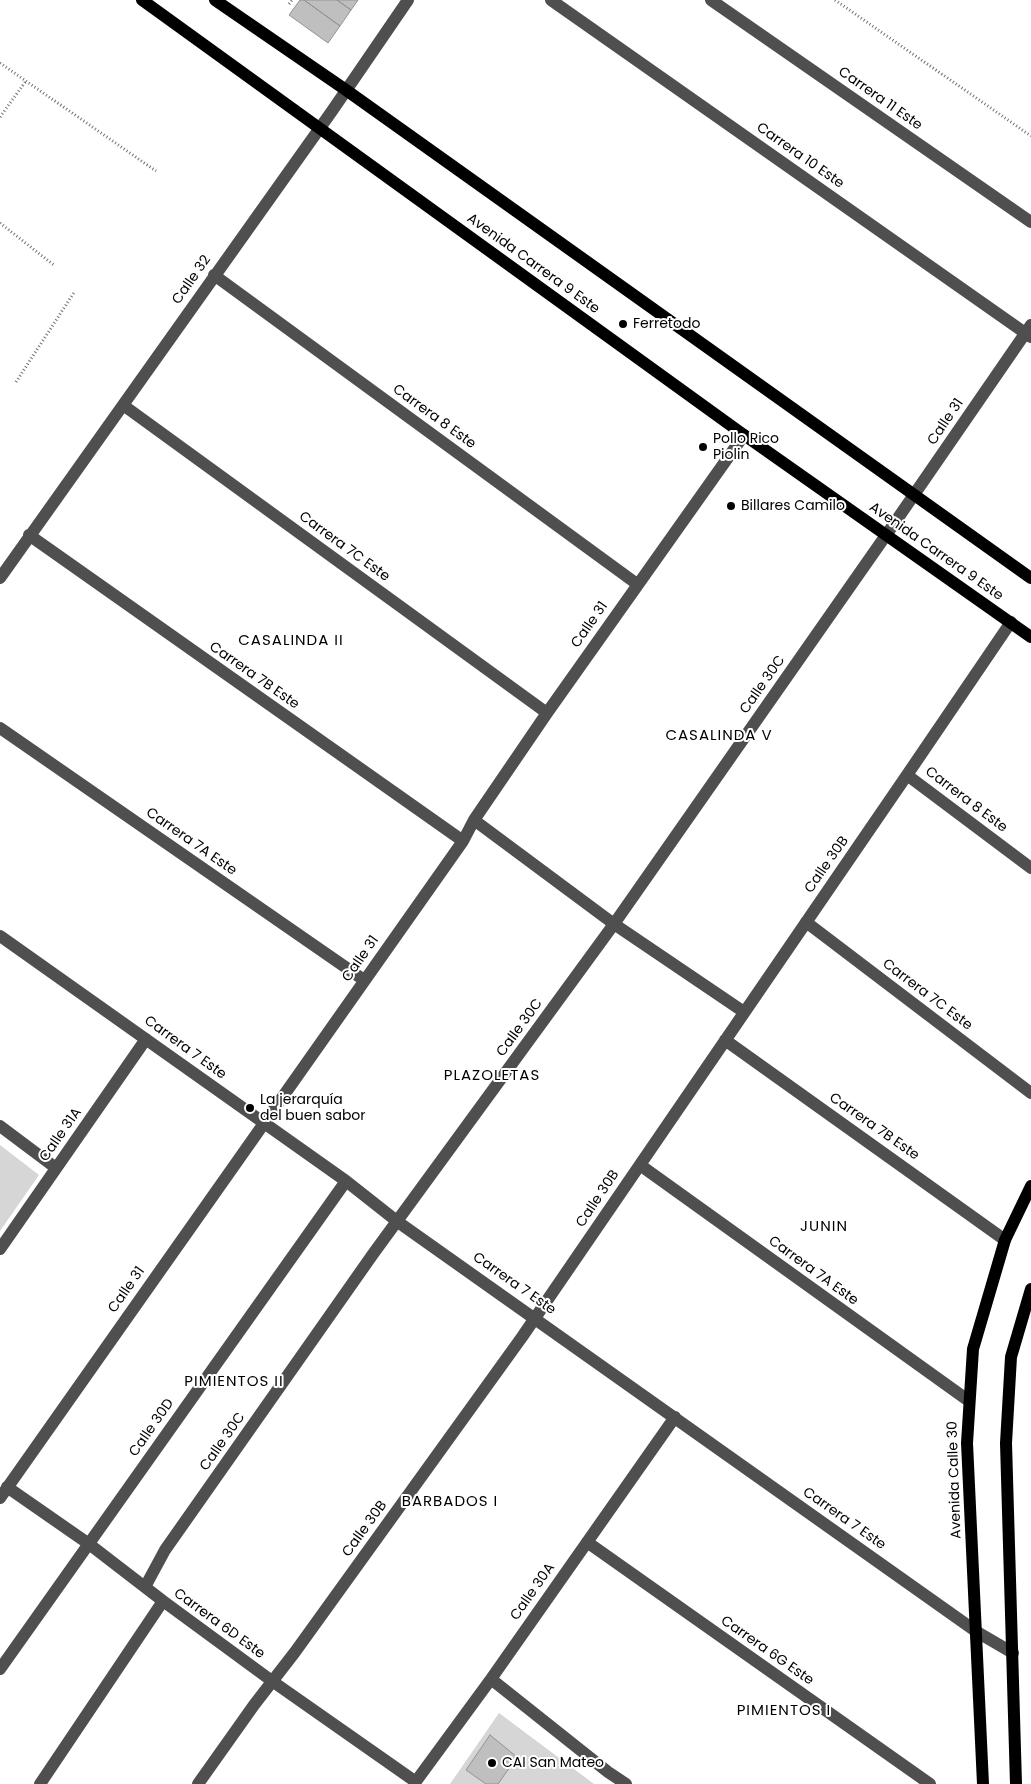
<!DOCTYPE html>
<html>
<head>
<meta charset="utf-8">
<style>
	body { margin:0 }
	canvas { display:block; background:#fff }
</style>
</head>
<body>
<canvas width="1031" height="1784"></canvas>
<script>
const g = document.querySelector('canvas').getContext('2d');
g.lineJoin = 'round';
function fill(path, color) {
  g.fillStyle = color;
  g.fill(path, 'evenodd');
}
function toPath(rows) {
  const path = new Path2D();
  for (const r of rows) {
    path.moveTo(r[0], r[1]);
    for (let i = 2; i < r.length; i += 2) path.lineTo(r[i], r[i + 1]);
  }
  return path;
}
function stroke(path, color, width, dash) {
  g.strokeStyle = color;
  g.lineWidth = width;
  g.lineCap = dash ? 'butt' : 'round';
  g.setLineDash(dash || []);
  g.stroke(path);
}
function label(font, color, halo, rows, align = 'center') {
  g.font = font + ' Poppins,sans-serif';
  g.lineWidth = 4;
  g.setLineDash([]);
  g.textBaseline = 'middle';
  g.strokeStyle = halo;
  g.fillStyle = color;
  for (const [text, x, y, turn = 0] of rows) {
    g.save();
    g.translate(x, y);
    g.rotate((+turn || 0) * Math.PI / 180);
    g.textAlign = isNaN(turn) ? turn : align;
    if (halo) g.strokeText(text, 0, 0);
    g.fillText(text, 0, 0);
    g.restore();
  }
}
fill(toPath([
	[0,1145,39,1175,0,1231],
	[499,1713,594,1784,450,1784]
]), '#d6d6d6');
const building = toPath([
	[300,0,304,0,340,26,328,43,289,15,300,0],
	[304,0,337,0,351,10,340,26,304,0],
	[337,0,358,0,351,10,337,0],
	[490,1735,517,1757,498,1784,486,1784,466,1770,490,1735]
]);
fill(building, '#bfbfbf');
stroke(building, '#939393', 1);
stroke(toPath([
	[835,0,1031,136],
	[289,4,292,0],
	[0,63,156,171],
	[0,117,26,81],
	[0,223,55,266],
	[16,382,75,291]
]), '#717171', 3, [1, 2.5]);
stroke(toPath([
	[551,0,1031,337],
	[711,0,1031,222],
	[214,275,637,584],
	[123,405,547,713],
	[29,535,463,841],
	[0,578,332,111,408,0],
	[0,728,364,980],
	[907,775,1031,868],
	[474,820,614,924,744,1012],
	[806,922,1031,1093],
	[0,936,346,1181,398,1222,977,1632,1013,1653],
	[725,1040,1005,1240],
	[0,1126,56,1168],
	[640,1165,969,1401],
	[0,1249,146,1039],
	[7,1487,89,1544,163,1601,272,1681,416,1782],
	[0,1498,463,841,474,820,547,713,744,435],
	[587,1542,930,1784],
	[145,1587,165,1550,373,1254,614,924,898,518,1031,325],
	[0,1669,346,1181],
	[491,1679,608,1772,626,1784],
	[40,1784,163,1601],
	[198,1784,254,1705,295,1652,522,1337,907,775,1011,622],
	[414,1784,491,1679,675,1417]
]), '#4f4f4f', 12);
stroke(toPath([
	[142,0,744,435,1031,637],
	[215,0,346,90,1031,578],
	[983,1784,967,1443,973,1349,1005,1240,1031,1186],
	[1016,1784,1006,1443,1011,1357,1031,1289]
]), '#000', 12);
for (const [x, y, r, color] of [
	[623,324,5,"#000"],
	[703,447,5,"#000"],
	[731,506,5,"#000"],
	[250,1108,5,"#000"],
	[492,1763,5,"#000"]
]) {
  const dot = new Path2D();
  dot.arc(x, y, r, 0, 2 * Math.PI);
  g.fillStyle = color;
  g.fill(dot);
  stroke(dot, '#fff', 2);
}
label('14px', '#000', '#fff', [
	["Carrera 11 Este",880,99,35],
	["Carrera 10 Este",800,156,35],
	["Avenida Carrera 9 Este",533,264,36],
	["Calle 32",192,280,-55],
	["Carrera 8 Este",434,417,36],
	["Calle 31",946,422,-56],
	["Carrera 7C Este",344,547,36],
	["Avenida Carrera 9 Este",936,552,35],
	["Calle 31",590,625,-55],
	["Carrera 7B Este",254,676,35],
	["Calle 30C",763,685,-55],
	["Carrera 8 Este",966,800,37],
	["Carrera 7A Este",191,842,35],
	["Calle 30B",827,865,-55],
	["Calle 31",361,959,-55],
	["Carrera 7C Este",927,995,37],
	["Calle 30C",520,1028,-54],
	["Carrera 7 Este",185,1048,36],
	["Carrera 7B Este",874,1127,35],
	["Calle 31A",61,1135,-55],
	["Calle 30B",598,1199,-56],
	["Carrera 7A Este",813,1271,36],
	["Carrera 7 Este",514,1284,35],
	["Calle 31",127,1290,-55],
	["Calle 30D",152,1428,-55],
	["Calle 30C",223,1442,-55],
	["Avenida Calle 30",955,1480,-92],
	["Carrera 7 Este",844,1519,35],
	["Calle 30B",365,1529,-54],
	["Calle 30A",533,1592,-55],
	["Carrera 6D Este",219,1624,36],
	["Carrera 6G Este",767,1651,35]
]);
label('14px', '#000', '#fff', [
	["Ferretodo",633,324],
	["Pollo Rico",713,439],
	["Piolin",713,455],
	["Billares Camilo",741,506],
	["La jerarquía",260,1100],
	["del buen sabor",260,1116],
	["CAI San Mateo",502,1763]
], 'left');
g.letterSpacing = '1px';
label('15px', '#000', '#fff', [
	["CASALINDA II",291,641],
	["CASALINDA V",719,736],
	["PLAZOLETAS",492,1076],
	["JUNIN",824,1227],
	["PIMIENTOS II",234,1382],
	["BARBADOS I",450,1502],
	["PIMIENTOS I",784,1711]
]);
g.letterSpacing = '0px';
</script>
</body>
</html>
